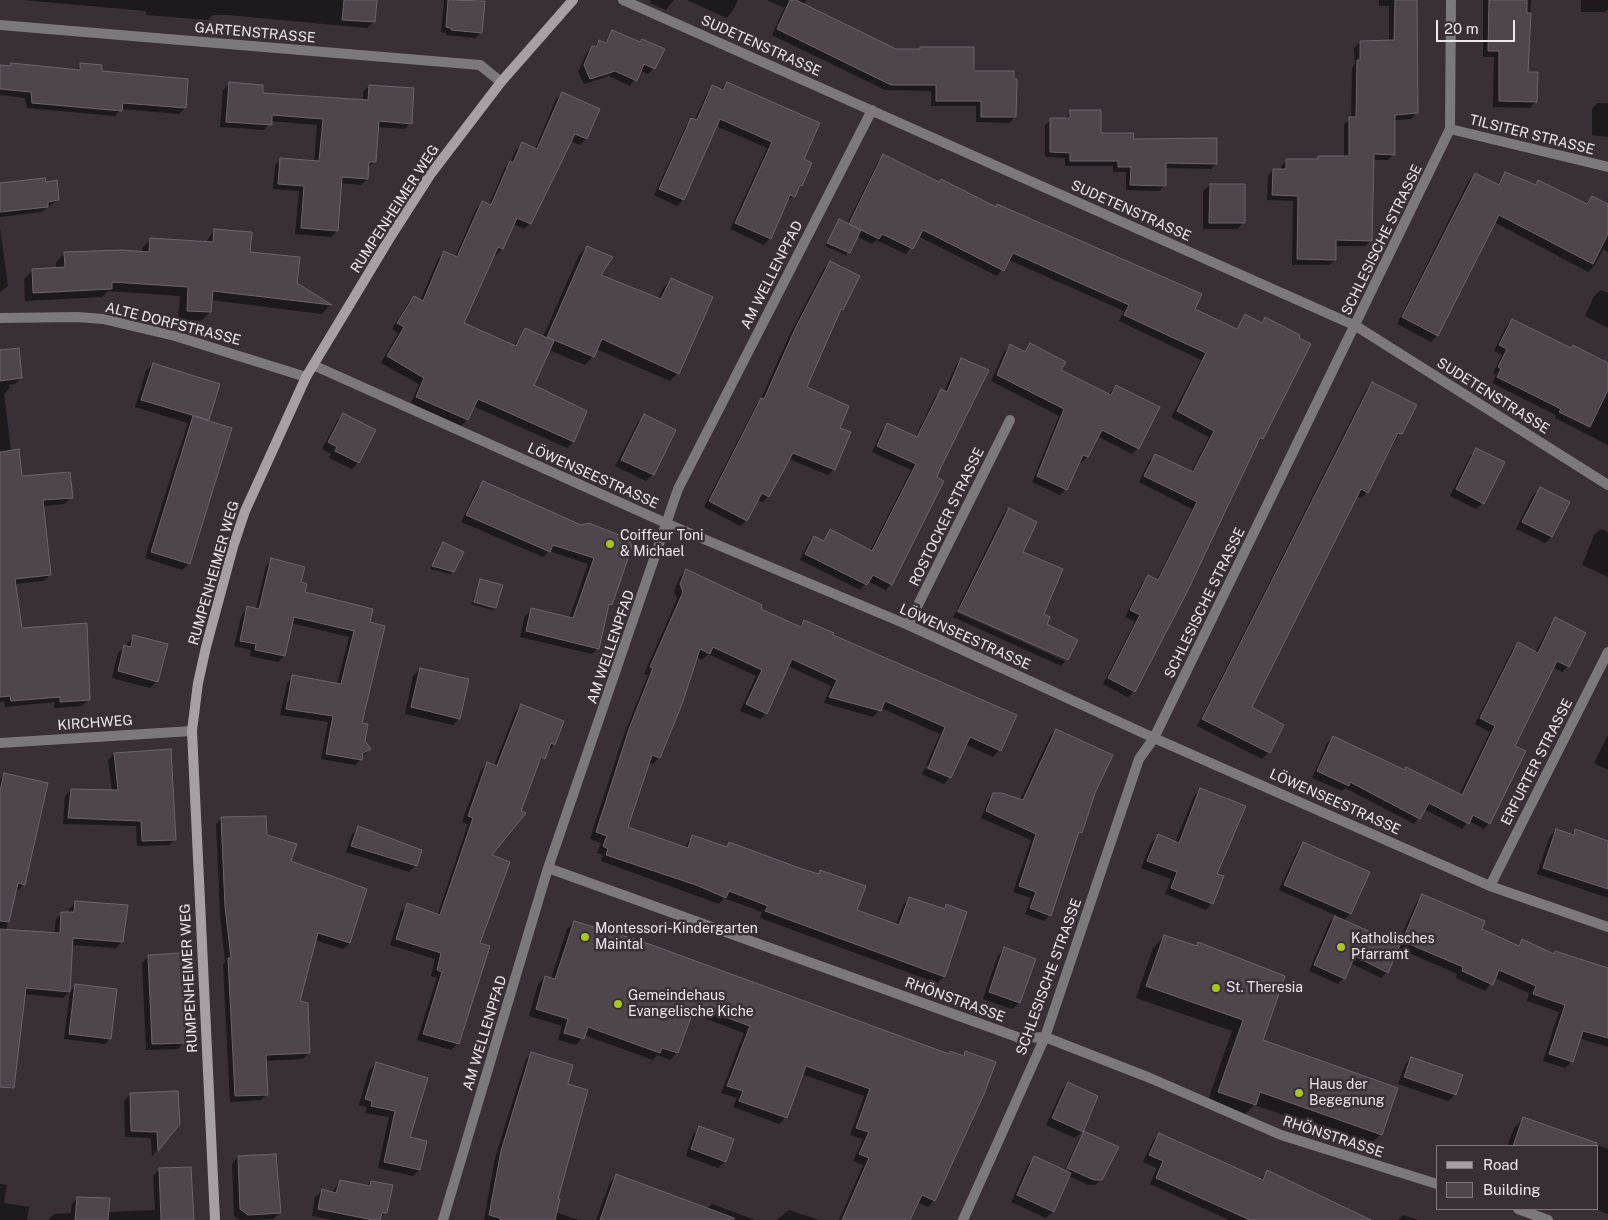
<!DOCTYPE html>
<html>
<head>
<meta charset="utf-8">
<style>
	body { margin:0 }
	#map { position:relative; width:1608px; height:1220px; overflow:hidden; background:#382f37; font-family:"Public Sans",sans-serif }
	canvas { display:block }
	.legend { position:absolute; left:1436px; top:1145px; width:162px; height:65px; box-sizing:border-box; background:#382f37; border:1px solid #817980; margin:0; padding:6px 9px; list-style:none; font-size:15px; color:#eee8ed }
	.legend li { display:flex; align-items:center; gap:10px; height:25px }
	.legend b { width:25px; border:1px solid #817980 }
	.scale { position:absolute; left:1436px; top:20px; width:79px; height:22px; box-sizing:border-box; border:2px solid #eee8ed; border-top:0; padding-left:6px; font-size:15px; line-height:18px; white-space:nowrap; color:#eee8ed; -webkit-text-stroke:4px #382f37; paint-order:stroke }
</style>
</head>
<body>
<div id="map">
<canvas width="1608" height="1220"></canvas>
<ul class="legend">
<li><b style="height:6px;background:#a69fa5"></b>Road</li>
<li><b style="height:14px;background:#4e454d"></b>Building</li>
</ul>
<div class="scale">20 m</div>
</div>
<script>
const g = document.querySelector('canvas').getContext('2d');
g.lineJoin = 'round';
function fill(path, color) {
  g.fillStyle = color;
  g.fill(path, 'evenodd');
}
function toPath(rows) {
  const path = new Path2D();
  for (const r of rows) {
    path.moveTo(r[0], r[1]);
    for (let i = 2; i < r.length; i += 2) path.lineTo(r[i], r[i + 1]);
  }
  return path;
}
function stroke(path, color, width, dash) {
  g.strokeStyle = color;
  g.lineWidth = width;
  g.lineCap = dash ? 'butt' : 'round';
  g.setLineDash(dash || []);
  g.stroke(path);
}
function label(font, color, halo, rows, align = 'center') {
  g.font = font + ' "Public Sans",sans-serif';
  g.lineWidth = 5;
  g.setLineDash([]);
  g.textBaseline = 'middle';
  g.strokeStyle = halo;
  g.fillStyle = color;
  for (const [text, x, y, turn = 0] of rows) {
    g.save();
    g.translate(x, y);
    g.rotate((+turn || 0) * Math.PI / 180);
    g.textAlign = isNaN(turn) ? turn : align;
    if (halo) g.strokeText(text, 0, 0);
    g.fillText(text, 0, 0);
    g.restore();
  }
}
fill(toPath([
	[23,0,376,0,374,22,367,28,227,15,213,15,208,20,146,15,146,11],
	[444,0,484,0,481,32,475,38,446,35,446,33,441,32],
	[651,0,674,0,666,10,650,3],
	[687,0,738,0,732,12,726,18],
	[767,0,806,0,804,5,896,50,918,50,921,48,973,72,1015,117,1009,123,976,122,976,106,931,106,931,91,885,90,772,35,784,8],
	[1379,0,1417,0,1416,113,1411,119,1394,120,1394,154,1388,160,1373,160,1371,240,1365,246,1335,246,1335,260,1329,265,1292,265,1293,201,1267,200,1268,176,1273,170,1281,170,1281,166,1287,160,1344,158,1344,124,1351,119,1352,68,1355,64,1354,48,1360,42,1389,42,1389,6,1379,6],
	[1483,0,1531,0,1527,73,1536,101,1530,108,1493,107,1494,57,1483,57],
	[1581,0,1608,0,1608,9,1605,12,1581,12],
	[612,31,654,68,648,74,640,70,630,86,609,76,584,84,578,72,586,54,599,41,604,43],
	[0,65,75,71,81,65,185,108,179,114,121,109,115,116,27,108,25,98,0,95],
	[727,83,802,160,801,186,794,196,786,202,770,238,764,245,730,229,767,148,716,126,683,200,677,206,654,195,686,126,692,120,694,121,707,93,713,87,721,89],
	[229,84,262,94,363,101,363,92,369,86,410,123,404,129,377,127,374,162,368,168,367,179,361,185,340,183,337,231,331,237,295,234,299,191,273,189,275,165,281,159,314,162,317,125,271,121,264,130,220,127,223,90],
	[562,93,599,109,586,139,580,145,570,141,530,223,524,229,513,224,502,249,496,255,493,254,462,323,514,346,525,329,543,337,579,255,587,247,599,276,658,299,663,288,671,280,678,373,670,381,596,349,593,356,585,365,549,350,533,386,586,412,573,442,567,448,473,406,467,420,461,426,411,403,419,384,381,363,398,333,392,329,408,303,414,297,420,301,438,259,445,253,455,257,476,209,482,202,489,205,504,169,510,163,516,150,522,144,535,149,556,99],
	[1597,103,1608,103,1608,137,1592,135,1592,109],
	[1070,112,1100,134,1132,140,1216,164,1211,169,1165,168,1165,185,1159,191,1126,190,1126,172,1113,172,1113,166,1065,166,1065,158,1045,157,1045,125,1051,120,1065,120],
	[884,156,1235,330,1245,316,1260,323,1265,318,1309,345,1262,439,1256,444,1134,691,1128,697,1103,684,1135,622,1125,617,1142,583,1148,577,1156,581,1192,509,1139,482,1149,461,1155,455,1191,472,1209,437,1171,417,1201,360,1119,321,1124,311,1009,260,997,276,918,236,906,254,876,240,872,244,856,236,846,255,825,246,837,224,847,224,878,161],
	[1475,174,1497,185,1506,174,1535,186,1539,182,1585,204,1592,197,1608,205,1608,252,1603,249,1595,265,1588,272,1494,222,1437,335,1431,342,1397,324,1469,180],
	[0,184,58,200,41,212,0,217],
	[1210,185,1244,222,1237,229,1203,229,1203,191],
	[0,228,8,286,0,292],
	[214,231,330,305,322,314,211,300,210,312,201,321,178,319,180,296,108,291,102,297,25,301,24,279,33,270,56,269,56,262,65,253,142,252,142,248,151,239,205,243],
	[830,263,842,309,838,314,805,387,838,428,850,433,833,470,828,475,789,459,768,497,762,502,757,500,746,521,740,526,704,507,756,405,761,399,789,336,824,268],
	[1601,290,1608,293,1608,328,1585,316,1594,296],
	[1512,321,1571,349,1608,364,1608,445,1555,418,1556,415,1492,383,1496,375,1493,373,1502,355,1494,351,1506,326],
	[1030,345,1060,371,1108,395,1116,386,1138,448,1132,454,1097,436,1087,457,1081,463,1079,461,1066,489,1060,495,1032,482,1059,416,991,381,1004,352,1010,346,1023,353],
	[0,352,21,378,15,384,9,385,10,388,4,394,11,451,21,478,71,497,65,504,43,506,50,575,43,581,15,584,21,629,89,699,82,706,54,708,54,702,5,707,4,701,0,702],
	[961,359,939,466,891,584,886,590,868,581,860,590,800,560,808,543,814,537,822,542,831,531,870,551,911,470,872,452,882,430,887,425,915,438,935,397,941,391,944,392,956,365],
	[153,364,219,385,206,421,189,563,182,570,145,558,188,423,135,407,146,371],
	[1372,384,1415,406,1367,492,1361,498,1356,496,1251,707,1269,752,1262,759,1197,726,1366,390],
	[343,414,358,463,352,469,329,458,331,454,322,449,337,421],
	[644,416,653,474,646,481,615,466,638,422],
	[1477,450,1483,503,1476,509,1450,496,1470,456],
	[483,483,581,526,588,525,611,604,607,608,598,648,592,654,520,637,525,616,531,610,569,619,588,564,549,551,543,557,461,522,477,489],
	[1540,489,1551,537,1545,543,1516,529,1533,495],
	[1009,509,1045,625,1076,640,1066,660,957,609,1003,515],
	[1601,529,1608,532,1608,577,1582,565,1594,535],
	[443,544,453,571,450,574,430,569],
	[271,560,300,583,304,593,368,623,361,724,364,742,370,749,355,765,321,759,328,722,280,715,287,683,293,677,337,684,349,637,291,623,284,656,278,662,250,656,251,650,234,646,242,614,248,608,256,609,266,566],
	[686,571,798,627,804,621,831,636,999,750,993,757,965,744,950,777,944,784,922,774,925,768,949,778,949,776,926,765,940,734,881,708,873,717,824,703,831,686,788,666,766,713,760,719,740,711,756,676,708,654,702,660,696,657,659,757,653,764,648,762,626,828,684,848,692,837,726,847,729,844,817,875,821,872,855,911,896,925,903,905,909,898,943,910,947,906,965,913,944,977,937,983,760,918,762,912,724,898,719,904,601,861,603,855,597,853,601,843,590,839,623,737,648,675,644,674,677,599,674,591,680,577],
	[480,580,495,606,473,600],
	[472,602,494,609,492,610,471,604],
	[956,612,1065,661,1061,666,953,617],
	[1556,619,1568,666,1562,672,1553,667,1514,747,1489,823,1484,829,1469,821,1462,829,1424,809,1414,824,1345,788,1342,791,1312,778,1327,743,1333,737,1459,795,1490,732,1475,724,1512,650,1518,644,1535,653,1550,625],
	[134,637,157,681,150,688,112,678,118,653],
	[420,669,459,718,453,725,405,714,413,676],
	[521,706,554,744,537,765,490,856,478,944,458,1043,451,1050,417,1040,437,978,431,976,435,959,390,945,401,911,408,905,437,916,468,824,462,822,481,770,487,764,494,766,515,712],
	[1056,730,1094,793,1080,833,1076,837,1050,915,1044,921,1025,914,1031,898,1013,892,1031,840,981,818,988,800,994,794,1020,800,1050,736],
	[1608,735,1608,770,1594,763],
	[114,754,175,840,169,845,137,846,136,826,63,824,65,796,71,790,112,791,108,760],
	[4,775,24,884,18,890,15,890,6,930,54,934,56,919,62,913,69,913,69,909,76,902,122,941,116,948,71,945,69,992,63,998,24,994,0,1054,0,779],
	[1200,790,1215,874,1212,903,1206,910,1165,894,1171,879,1141,868,1151,843,1158,836,1175,843,1194,796],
	[222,818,266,836,290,862,349,943,343,949,315,940,299,1002,309,1053,303,1059,265,1061,267,1094,261,1100,230,1102,223,965,225,962,220,914,216,824],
	[359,828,416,865,409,872,346,852,352,834],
	[1556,830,1571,835,1576,830,1608,842,1608,898,1537,874,1550,836],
	[1303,844,1368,873,1350,914,1343,921,1397,945,1416,903,1423,896,1480,930,1517,946,1522,941,1553,954,1556,952,1608,969,1608,1047,1579,1038,1572,1061,1565,1068,1543,1061,1559,1012,1527,1001,1529,993,1495,978,1485,991,1456,978,1457,974,1398,948,1387,972,1381,978,1350,963,1344,978,1338,984,1309,971,1329,923,1337,916,1279,890,1298,849],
	[574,923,948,1055,950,1052,962,1056,966,1053,934,1200,928,1207,917,1202,909,1220,839,1220,863,1165,853,1161,863,1139,850,1135,864,1096,801,1074,786,1117,779,1124,733,1107,737,1098,721,1093,744,1033,691,1013,676,1053,670,1060,657,1055,653,1060,584,1035,576,1045,558,1040,562,1026,529,1016,538,984,545,977,551,979,567,929],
	[1164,936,1195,947,1199,944,1261,1041,1381,1134,1370,1145,1254,1105,1244,1115,1207,1103,1232,1031,1136,998,1153,948],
	[1005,949,1034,960,1019,1003,1012,1009,983,999,998,955],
	[149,956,184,1042,178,1049,146,1050,142,963],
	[76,986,110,1038,105,1044,64,1039,70,991],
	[531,1054,566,1085,556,1212,578,1220,484,1220,495,1158,526,1059],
	[1411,1058,1461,1075,1455,1095,1448,1101,1398,1084,1405,1065],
	[376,1064,409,1138,419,1170,413,1176,378,1168,389,1117,365,1113,367,1107,359,1105,369,1070],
	[1068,1083,1097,1096,1082,1132,1075,1138,1046,1125,1062,1090],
	[130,1094,179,1124,152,1156,151,1138,125,1137,124,1101],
	[1524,1118,1576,1137,1567,1146,1507,1146,1514,1128],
	[700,1128,725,1161,718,1168,686,1156,693,1134],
	[1084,1133,1101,1179,1095,1185,1088,1185,1069,1176,1053,1211,1046,1218,1011,1202,1028,1164,1034,1158,1064,1171,1079,1138],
	[1080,1137,1083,1137,1066,1174,1064,1173],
	[1159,1134,1260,1180,1267,1172,1333,1220,1229,1220,1150,1184,1157,1168,1143,1162,1153,1141],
	[1594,1144,1608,1149,1608,1214,1595,1209,1597,1146,1592,1146],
	[238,1157,280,1213,273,1219,240,1220,234,1216,232,1164],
	[159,1170,193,1220,48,1220,54,1214,71,1213,72,1204,78,1198,107,1212,155,1210,153,1176],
	[617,1175,707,1209,712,1204,755,1220,596,1220,610,1182],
	[340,1181,367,1186,371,1182,386,1212,379,1220,334,1220,312,1216,315,1197,322,1191,332,1193],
	[0,1184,7,1185,4,1203,29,1207,27,1220,0,1220],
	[789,1210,819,1220,776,1220],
	[1403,1215,1418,1220,1398,1220]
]), '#0007');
const building = toPath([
	[344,0,377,0,375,22,342,20,344,0],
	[448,0,485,1,482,33,451,30,451,28,446,27,448,0],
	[790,0,796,0,896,49,920,49,920,47,974,47,974,71,1014,71,1014,79,1017,79,1016,117,981,117,981,101,936,101,936,85,891,85,777,29,790,0],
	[1395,0,1417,0,1418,113,1395,115,1395,155,1374,154,1372,241,1336,240,1336,260,1297,259,1298,196,1272,195,1273,169,1286,169,1286,159,1318,159,1318,156,1349,156,1349,117,1356,117,1357,60,1360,60,1360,41,1394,40,1395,0],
	[1489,0,1527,0,1527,13,1531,13,1528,72,1538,72,1537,102,1499,101,1499,51,1488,51,1489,0],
	[612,30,640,42,642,39,665,49,655,69,644,64,637,81,615,71,590,79,584,65,592,46,597,46,599,40,606,43,612,30],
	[11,63,80,70,80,63,102,65,102,71,188,79,186,108,123,103,122,111,32,103,31,92,0,89,0,65,11,66,11,63],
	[229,82,263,85,263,93,368,100,369,85,414,88,412,124,379,121,376,162,369,162,368,179,342,177,338,231,301,228,304,186,278,184,280,158,319,161,323,119,272,115,272,125,226,122,229,82],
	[727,82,820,123,804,159,812,163,802,186,800,185,795,197,790,195,771,239,735,223,772,142,720,119,684,200,659,189,691,118,697,120,712,85,723,90,727,82],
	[562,92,600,109,587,139,575,134,531,224,517,218,503,249,498,247,464,323,516,346,525,328,554,341,534,385,587,411,574,442,478,399,468,420,416,397,424,378,387,356,404,327,397,323,414,296,423,301,444,251,457,257,482,201,491,205,510,161,513,163,522,142,537,149,562,92],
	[1070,110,1101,110,1101,133,1134,133,1133,139,1217,138,1217,164,1166,163,1166,186,1130,185,1131,167,1118,167,1118,161,1070,161,1070,153,1050,152,1050,118,1070,118,1070,110],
	[883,154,939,182,941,179,996,207,997,204,1202,294,1195,309,1237,329,1245,314,1262,323,1265,317,1300,335,1299,338,1311,344,1263,439,1260,438,1186,594,1135,692,1108,678,1140,615,1130,610,1148,575,1158,580,1197,502,1144,476,1155,454,1193,472,1214,431,1177,411,1206,353,1124,315,1129,305,1013,253,1004,271,923,230,913,249,882,234,879,239,849,224,883,154],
	[1505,172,1536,185,1538,180,1587,204,1592,196,1608,204,1608,234,1593,264,1499,215,1438,336,1402,317,1475,173,1499,185,1505,172],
	[45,178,46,182,57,180,59,200,48,202,48,207,0,212,0,183,45,178],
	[1210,184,1245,184,1245,223,1209,223,1210,184],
	[839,219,861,230,850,253,827,243,839,219],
	[214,229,252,232,250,252,300,257,297,283,332,305,213,291,211,312,187,311,188,287,112,282,112,289,33,293,32,269,65,267,64,252,123,250,149,252,150,238,213,242,214,229],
	[587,246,613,257,601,275,661,299,671,278,713,297,679,374,602,339,594,357,547,337,587,246],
	[830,261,860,276,843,310,841,309,807,387,849,406,840,428,851,432,835,470,793,453,769,497,762,493,747,521,709,501,761,398,764,399,795,329,830,261],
	[1512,319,1571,348,1573,345,1608,363,1608,390,1590,427,1559,412,1561,409,1497,377,1501,369,1498,367,1507,349,1499,345,1512,319],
	[1030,343,1066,362,1061,370,1111,395,1116,385,1160,407,1139,449,1102,430,1088,457,1083,455,1067,490,1037,476,1064,409,997,375,1010,344,1025,352,1030,343],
	[19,348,22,378,0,381,0,350,19,348],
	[961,358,989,370,941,467,937,477,944,481,892,585,873,575,867,585,805,554,814,536,824,541,830,529,872,551,916,464,877,446,887,423,917,437,941,389,947,392,961,358],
	[153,363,220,384,209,420,141,400,153,363],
	[1372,382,1417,405,1402,434,1398,433,1368,493,1361,489,1252,707,1284,725,1270,753,1202,719,1372,382],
	[343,413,376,430,359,463,335,451,337,447,328,442,343,413],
	[644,414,676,430,654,475,621,460,644,414],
	[193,416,232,428,190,564,151,552,193,416],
	[1476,448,1505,462,1484,504,1456,489,1476,448],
	[19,449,22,476,70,472,73,498,43,500,51,575,15,579,22,628,87,623,90,700,60,702,60,697,11,701,10,696,0,697,0,452,19,449],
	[483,481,581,525,589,523,629,539,632,547,612,605,609,604,599,649,526,631,531,608,573,618,594,558,553,545,550,552,466,515,483,481],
	[1540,487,1570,502,1552,537,1522,522,1540,487],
	[1009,508,1037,522,1023,552,1063,569,1044,614,1050,617,1047,624,1078,640,1068,660,958,611,1009,508],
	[443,542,464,552,454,572,432,566,443,542],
	[271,558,305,567,301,582,307,584,305,592,373,609,370,622,385,626,362,723,368,724,365,741,371,749,363,753,362,760,326,754,333,716,286,709,292,675,341,684,354,631,294,617,285,656,255,650,256,644,240,641,247,606,259,609,271,558],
	[686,569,762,605,761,609,801,627,804,620,834,633,833,635,1017,715,1001,751,970,737,951,778,928,768,945,727,885,701,881,711,829,697,837,680,792,659,767,714,746,704,762,670,713,647,710,654,700,649,682,704,660,758,652,755,628,827,688,848,692,835,727,847,729,842,802,869,819,874,820,870,866,886,857,910,899,925,909,897,945,909,946,904,967,912,945,977,765,911,768,906,729,891,726,898,696,885,606,855,608,849,603,846,607,836,596,832,629,729,653,668,650,667,683,592,680,584,686,569],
	[480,579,503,585,496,608,474,602,480,579],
	[1555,617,1586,633,1569,667,1557,661,1515,746,1526,751,1490,824,1473,815,1469,824,1429,803,1420,819,1350,782,1349,786,1317,771,1333,736,1405,770,1406,767,1462,795,1495,726,1480,718,1518,642,1538,653,1555,617],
	[133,635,168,644,158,682,118,671,124,645,131,647,133,635],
	[420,668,469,679,460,719,411,707,420,668],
	[521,704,564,721,555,745,551,743,545,759,541,757,521,811,526,813,492,855,510,862,480,943,490,946,459,1044,423,1034,442,972,437,970,441,953,396,939,407,903,440,915,473,818,468,816,487,762,497,766,521,704],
	[1056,729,1113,755,1095,793,1082,833,1079,832,1051,916,1030,908,1036,892,1019,886,1036,834,986,811,993,793,1002,793,1023,800,1056,729],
	[171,749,176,840,142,841,141,821,68,818,71,789,118,790,114,753,171,749],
	[4,773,48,783,25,885,18,883,9,922,0,921,0,791,4,773],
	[1200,788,1246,806,1217,874,1224,876,1213,904,1171,888,1177,872,1147,861,1158,834,1179,843,1200,788],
	[266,816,267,835,297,844,291,861,367,889,350,943,318,933,300,1001,308,1003,310,1053,266,1055,268,1095,235,1096,228,958,231,958,225,907,221,817,266,816],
	[358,826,422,850,417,866,351,846,358,826],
	[1556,829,1574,835,1575,829,1608,841,1608,889,1543,868,1556,829],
	[1303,842,1370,872,1351,914,1284,885,1303,842],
	[1422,894,1485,921,1482,929,1519,946,1522,939,1554,954,1555,951,1608,968,1608,1038,1583,1031,1573,1062,1549,1054,1565,1005,1533,994,1536,986,1499,970,1493,985,1462,971,1463,967,1402,941,1422,894],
	[75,901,128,905,123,942,73,938,70,992,26,988,14,1088,0,1087,0,929,60,933,61,912,74,912,75,901],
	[1335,916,1400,945,1388,973,1355,956,1345,979,1314,965,1335,916],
	[574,921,641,941,949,1054,950,1051,964,1056,965,1051,996,1062,984,1094,935,1201,922,1195,910,1220,842,1220,869,1158,859,1154,869,1132,856,1128,870,1089,806,1066,787,1118,739,1101,743,1091,727,1086,750,1026,695,1006,678,1053,662,1048,660,1053,588,1027,584,1039,564,1033,568,1019,536,1009,545,976,555,979,574,921],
	[1164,935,1197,946,1198,942,1285,976,1263,1040,1398,1088,1382,1135,1260,1092,1256,1105,1218,1092,1243,1020,1146,986,1164,935],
	[1004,947,1036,959,1020,1003,989,992,1004,947],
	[181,953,186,1043,152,1044,148,955,181,953],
	[75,984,117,989,111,1039,69,1034,75,984],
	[531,1052,573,1065,568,1084,588,1090,558,1199,560,1199,555,1220,500,1220,500,1218,489,1215,501,1151,531,1052],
	[1411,1057,1463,1075,1456,1095,1404,1077,1411,1057],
	[376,1062,428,1078,410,1137,427,1141,420,1170,384,1162,395,1111,371,1106,372,1101,365,1099,376,1062],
	[1068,1082,1098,1096,1083,1132,1052,1118,1068,1082],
	[178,1091,180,1124,158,1151,157,1132,131,1131,130,1093,178,1091],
	[1523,1117,1597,1143,1597,1146,1513,1146,1523,1117],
	[699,1126,734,1139,726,1162,691,1149,699,1126],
	[1084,1131,1119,1147,1102,1180,1094,1180,1067,1168,1084,1131],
	[1159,1133,1263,1180,1267,1170,1371,1220,1250,1220,1156,1178,1163,1161,1149,1155,1159,1133],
	[276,1154,281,1213,248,1215,240,1209,238,1156,276,1154],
	[1034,1156,1071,1173,1054,1212,1017,1195,1034,1156],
	[191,1167,194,1220,161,1220,159,1168,191,1167],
	[616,1174,734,1218,734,1220,600,1220,616,1174],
	[340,1180,370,1186,371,1181,393,1185,387,1213,382,1213,380,1220,373,1220,318,1209,322,1189,336,1193,340,1180],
	[77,1197,110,1198,108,1220,75,1220,77,1197]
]);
fill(building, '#4e454d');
stroke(building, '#6d636c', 1);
stroke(toPath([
	[623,0,1356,326,1608,485],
	[0,25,480,65,501,82],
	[1450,129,1608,167],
	[0,318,78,317,103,319,175,336,306,377],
	[313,365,668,524,908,625,1154,738,1490,886,1608,927],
	[908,625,1010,420],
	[0,743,192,731],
	[548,868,1020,1038,1045,1037,1150,1078,1281,1135,1437,1184],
	[1490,886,1608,652],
	[1518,1209,1548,1220],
	[443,1220,548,868,678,489,872,110],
	[963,1220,1045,1037,1139,759,1154,738,1450,129,1451,0]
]), '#7d787c', 10);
stroke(toPath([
	[215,1220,192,731,198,683,206,647,233,547,245,511,306,377,391,236,430,175,501,82,573,0]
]), '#a69fa5', 10);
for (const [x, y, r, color] of [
	[610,544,5,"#a9c71a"],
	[585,937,5,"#a9c71a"],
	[1341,947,5,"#a9c71a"],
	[1216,988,5,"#a9c71a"],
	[618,1004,5,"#a9c71a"],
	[1299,1093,5,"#a9c71a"]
]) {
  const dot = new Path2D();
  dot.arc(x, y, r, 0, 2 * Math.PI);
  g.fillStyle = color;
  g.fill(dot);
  stroke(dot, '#382f37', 2);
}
label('14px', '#eee8ed', '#382f37', [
	["GARTENSTRASSE",255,33,5],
	["SUDETENSTRASSE",761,46,24],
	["TILSITER STRASSE",1532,135,14],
	["RUMPENHEIMER WEG",395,209,-57],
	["SUDETENSTRASSE",1131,211,24],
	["SCHLESISCHE STRASSE",1382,240,-64],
	["AM WELLENPFAD",772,275,-63],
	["ALTE DORFSTRASSE",173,324,14],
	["SUDETENSTRASSE",1493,396,32],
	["LÖWENSEESTRASSE",593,476,24],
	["ROSTOCKER STRASSE",947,517,-64],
	["RUMPENHEIMER WEG",214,573,-74],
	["SCHLESISCHE STRASSE",1205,603,-64],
	["LÖWENSEESTRASSE",965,637,24],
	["AM WELLENPFAD",611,647,-71],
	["KIRCHWEG",95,723,-4],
	["ERFURTER STRASSE",1537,762,-63],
	["LÖWENSEESTRASSE",1335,802,24],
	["SCHLESISCHE STRASSE",1049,977,-70],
	["RUMPENHEIMER WEG",189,978,-93],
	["RHÖNSTRASSE",955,1000,20],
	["AM WELLENPFAD",485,1033,-73],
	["RHÖNSTRASSE",1333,1137,18]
]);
label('14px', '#eee8ed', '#382f37', [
	["Coiffeur Toni",620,536],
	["& Michael",620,552],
	["Montessori-Kindergarten",595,929],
	["Maintal",595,945],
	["Katholisches",1351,939],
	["Pfarramt",1351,955],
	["St. Theresia",1226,988],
	["Gemeindehaus",628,996],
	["Evangelische Kiche",628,1012],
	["Haus der",1309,1085],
	["Begegnung",1309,1101]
], 'left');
</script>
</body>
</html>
